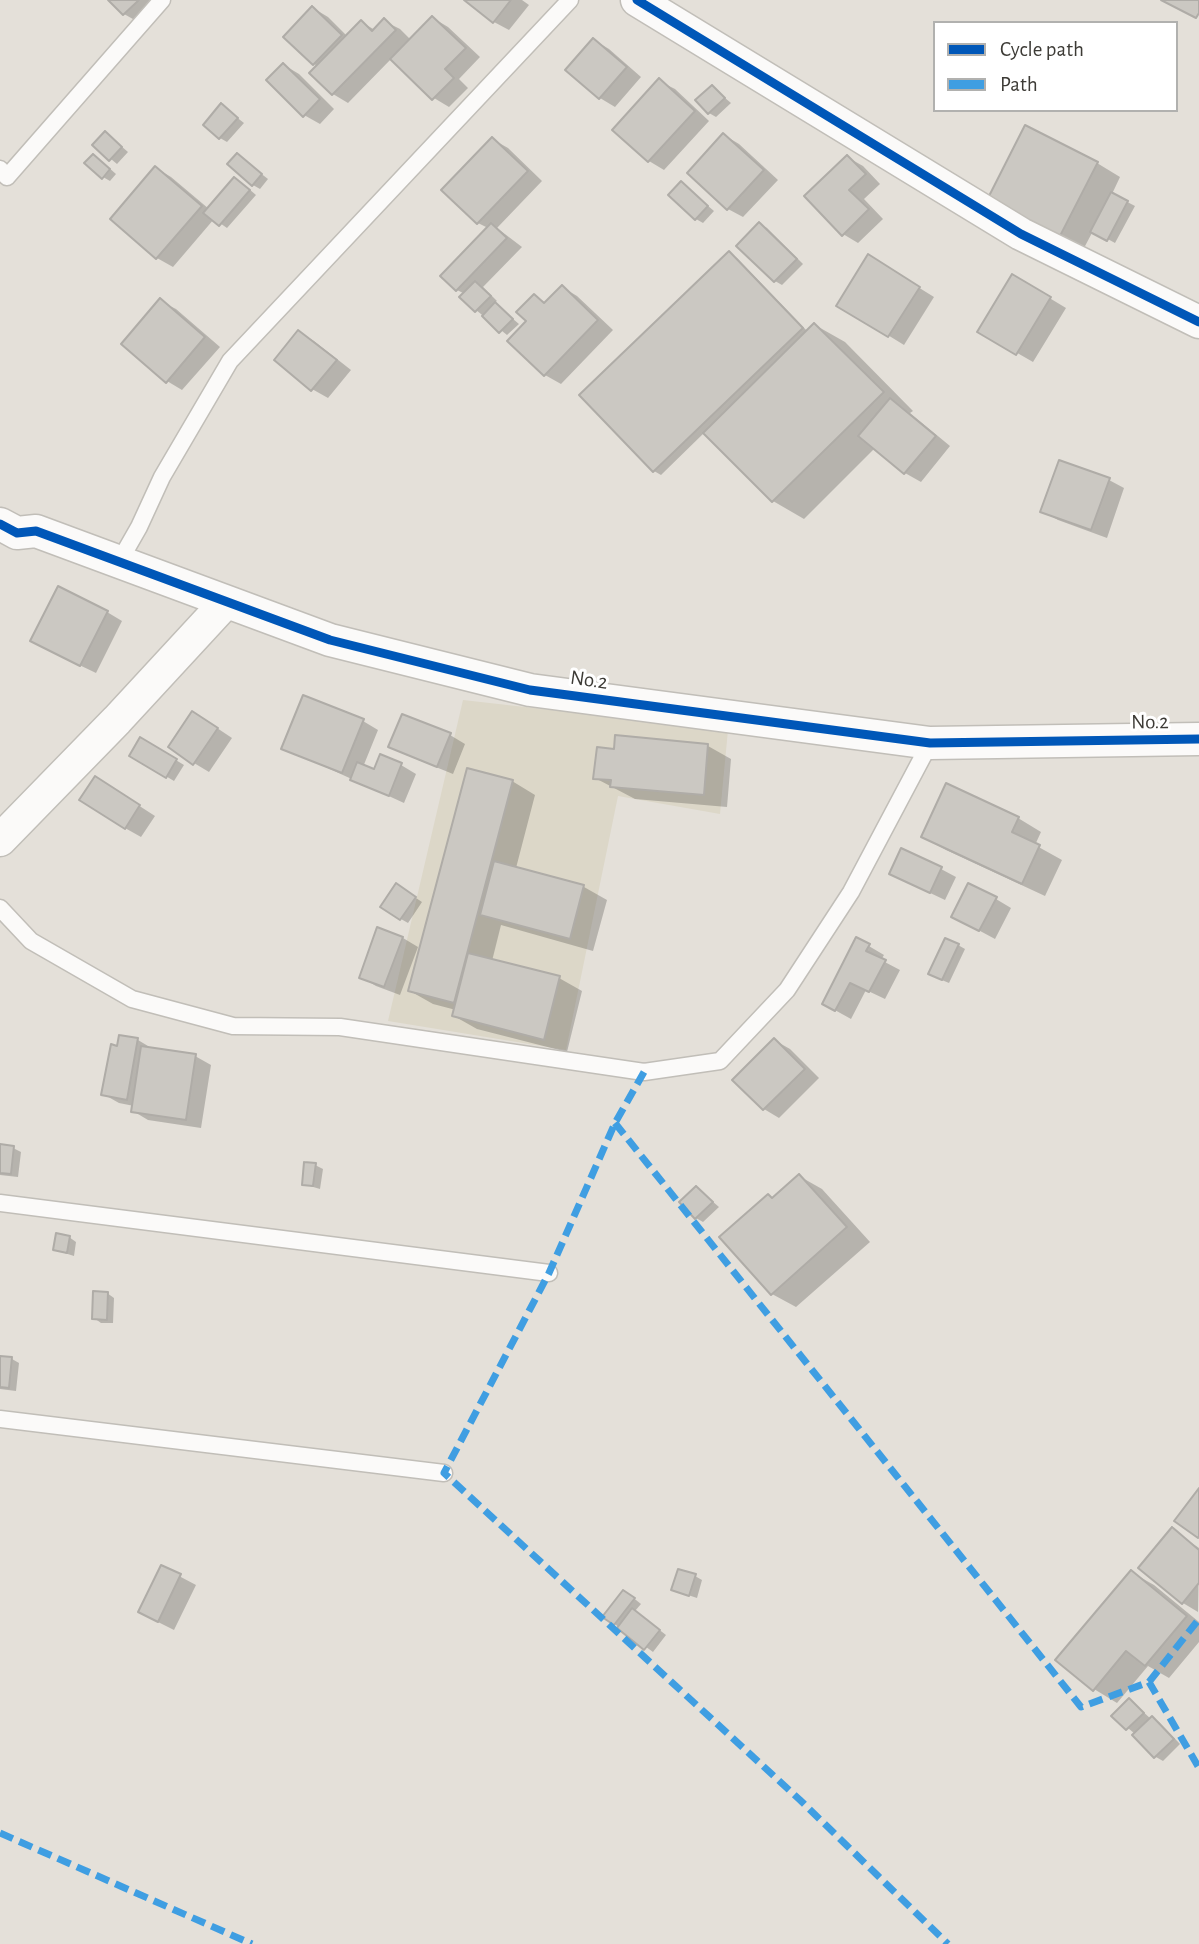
<!DOCTYPE html>
<html>
<head>
<meta charset="utf-8">
<style>
	body { margin:0 }
	#map { position:relative; width:1199px; height:1944px; overflow:hidden; background:#e4e0d9; font-family:"Alegreya Sans",sans-serif }
	canvas { display:block }
	.legend { position:absolute; left:933px; top:21px; width:245px; height:91px; box-sizing:border-box; background:#fff; border:2px solid #b1b1af; margin:0; padding:9px 12px; list-style:none; font-size:21px; color:#3d3b36 }
	.legend li { display:flex; align-items:center; gap:14px; height:35px }
	.legend b { width:35px; border:2px solid #b1b1af }
</style>
</head>
<body>
<div id="map">
<canvas width="1199" height="1944"></canvas>
<ul class="legend">
<li><b style="height:9px;background:#0057b8"></b>Cycle path</li>
<li><b style="height:9px;background:#3f9ee2"></b>Path</li>
</ul>
</div>
<script>
const g = document.querySelector('canvas').getContext('2d');
g.lineJoin = 'round';
function fill(path, color) {
  g.fillStyle = color;
  g.fill(path, 'evenodd');
}
function toPath(rows) {
  const path = new Path2D();
  for (const r of rows) {
    path.moveTo(r[0], r[1]);
    for (let i = 2; i < r.length; i += 2) path.lineTo(r[i], r[i + 1]);
  }
  return path;
}
function stroke(path, color, width, dash) {
  g.strokeStyle = color;
  g.lineWidth = width;
  g.lineCap = dash ? 'butt' : 'round';
  g.setLineDash(dash || []);
  g.stroke(path);
}
function label(font, color, halo, rows, align = 'center') {
  g.font = font + ' "Alegreya Sans",sans-serif';
  g.lineWidth = 6;
  g.setLineDash([]);
  g.textBaseline = 'middle';
  g.strokeStyle = halo;
  g.fillStyle = color;
  for (const [text, x, y, turn = 0] of rows) {
    g.save();
    g.translate(x, y);
    g.rotate((+turn || 0) * Math.PI / 180);
    g.textAlign = isNaN(turn) ? turn : align;
    if (halo) g.strokeText(text, 0, 0);
    g.fillText(text, 0, 0);
    g.restore();
  }
}
fill(toPath([
	[463,700,728,730,720,814,618,796,566,1050,388,1021]
]), '#dcd7c8');
fill(toPath([
	[110,0,163,0,140,23,124,14],
	[467,0,522,0,529,5,509,30,494,22],
	[313,8,328,17,347,36,361,22,375,30,384,21,400,29,411,40,433,18,448,27,480,57,459,79,468,88,449,107,434,98,392,58,348,103,333,94,318,66,314,64],
	[594,40,609,49,641,77,615,107,600,98],
	[284,65,299,74,334,109,320,124,304,115],
	[659,81,675,89,709,121,664,170,649,161],
	[712,87,731,103,716,117,709,113],
	[222,106,244,123,227,142,220,138],
	[106,133,128,152,117,164,94,145],
	[724,135,739,144,778,180,743,217,728,209],
	[492,139,508,148,542,181,497,228,522,247,483,287,497,301,494,303,519,324,507,335,476,310,465,294,457,290,488,228,478,223],
	[237,155,268,179,260,189,253,185],
	[847,157,863,166,880,184,864,199,883,219,858,243,843,234],
	[100,160,116,174,110,181,103,177],
	[1097,163,1120,177,1112,194,1135,206,1115,243,1093,231,1084,248,1013,212],
	[156,168,171,177,209,209,242,183,256,195,227,228,214,219,173,267,157,258,112,219],
	[681,183,714,211,703,223,696,219],
	[760,224,767,228,803,264,782,285,775,281],
	[729,253,737,258,808,332,815,325,845,342,913,411,910,413,950,446,921,482,905,473,875,448,804,519,773,501,705,432,661,475,654,471],
	[884,266,934,297,904,345,839,305],
	[1013,276,1066,308,1033,362,979,331],
	[562,287,577,296,613,330,561,384,545,375,529,321,535,296,546,303],
	[160,301,176,309,220,347,182,390,167,381],
	[299,332,314,341,351,370,328,398,312,389,276,360],
	[1109,480,1124,488,1107,538,1058,520,1042,511],
	[107,612,122,621,96,673,48,650],
	[363,721,378,730,363,767,375,771,401,765,416,774,404,803,284,748],
	[208,722,232,738,209,772,194,763],
	[450,735,465,744,453,774,406,755,390,746],
	[141,739,184,765,174,781,131,755],
	[708,746,731,759,727,807,635,799,595,778,616,750],
	[512,781,535,795,516,868,584,887,607,900,593,951,501,925,492,961,559,978,582,991,567,1052,477,1029,454,1016,456,1010,433,1004,410,991],
	[947,785,1018,818,1041,832,1035,845,1062,860,1045,896,946,850,923,837],
	[110,787,155,816,141,837,125,828],
	[941,869,956,877,945,900,907,882],
	[404,890,422,902,408,923,401,919],
	[996,899,1011,908,995,939,969,925],
	[378,929,403,938,418,947,400,995,376,986,361,977],
	[857,939,884,955,881,960,900,970,885,999,866,990,851,1019,824,1004],
	[958,945,965,949,949,983,937,978],
	[121,1037,138,1040,153,1049,195,1056,211,1065,201,1128,148,1120,133,1111,134,1106,119,1103,103,1094],
	[774,1040,790,1049,819,1078,779,1118,764,1109],
	[0,1146,13,1148,21,1152,18,1177,0,1175],
	[315,1165,323,1169,320,1189,303,1184],
	[799,1176,822,1189,870,1242,796,1307,772,1294,721,1238,768,1196,774,1199],
	[697,1188,719,1207,703,1222,696,1218],
	[69,1237,76,1242,74,1256,55,1250],
	[107,1293,114,1298,113,1323,101,1323,94,1318],
	[0,1358,12,1359,19,1363,16,1391,0,1389],
	[1172,1530,1199,1548,1198,1612,1183,1603],
	[162,1567,196,1585,174,1630,156,1621],
	[1131,1572,1154,1585,1199,1622,1199,1642,1169,1678,1148,1666,1117,1703,1094,1689],
	[695,1576,702,1580,697,1598,673,1590],
	[631,1596,641,1604,635,1611,666,1635,653,1652,605,1617],
	[1130,1700,1151,1719,1159,1722,1180,1744,1163,1761,1156,1757,1135,1734,1114,1716]
]), '#0003');
const building = toPath([
	[108,0,139,0,123,15,108,0],
	[464,0,511,0,493,23,464,0],
	[1161,0,1199,0,1199,13,1196,18,1161,0],
	[312,6,342,35,313,65,283,37,312,6],
	[432,16,466,48,445,69,454,78,432,100,390,59,432,16],
	[384,18,396,30,332,95,309,73,361,20,372,31,384,18],
	[593,38,627,67,599,99,565,70,593,38],
	[283,63,320,99,303,117,266,80,283,63],
	[659,78,695,111,648,162,612,130,659,78],
	[712,85,725,98,708,114,695,100,712,85],
	[221,103,238,118,219,139,203,125,221,103],
	[1025,125,1098,162,1060,236,987,200,1025,125],
	[105,131,122,147,109,161,92,145,105,131],
	[723,133,764,170,727,210,687,173,723,133],
	[492,137,528,171,477,224,441,190,492,137],
	[237,153,262,174,252,186,227,164,237,153],
	[93,154,110,169,102,179,84,163,93,154],
	[847,155,866,174,849,190,869,209,842,236,804,196,847,155],
	[155,166,202,206,156,259,110,219,155,166],
	[234,177,250,190,219,226,203,213,234,177],
	[681,181,708,206,695,220,668,195,681,181],
	[1111,192,1128,201,1107,241,1090,232,1111,192],
	[759,222,797,259,774,282,736,246,759,222],
	[491,223,507,238,456,291,440,276,491,223],
	[729,251,803,328,653,472,579,395,729,251],
	[868,254,920,287,888,337,836,306,868,254],
	[1012,274,1051,297,1016,355,977,332,1012,274],
	[475,281,491,296,475,312,459,297,475,281],
	[562,285,598,320,544,376,507,341,526,321,516,312,534,294,544,303,562,285],
	[160,298,205,337,166,383,121,344,160,298],
	[495,302,513,319,499,333,482,316,495,302],
	[814,323,884,392,772,502,703,433,814,323],
	[298,330,337,360,311,391,274,360,298,330],
	[890,398,936,436,904,474,858,436,890,398],
	[1059,460,1110,478,1091,530,1040,512,1059,460],
	[58,586,108,611,80,666,30,641,58,586],
	[303,695,364,719,342,773,281,749,303,695],
	[192,711,218,728,193,765,168,747,192,711],
	[402,714,451,733,437,767,388,747,402,714],
	[615,735,708,744,704,795,610,787,611,780,593,779,597,747,614,749,615,735],
	[140,737,177,759,166,778,129,756,140,737],
	[380,754,402,763,389,796,350,780,357,762,374,769,380,754],
	[467,768,513,780,454,1003,408,991,467,768],
	[95,776,140,805,125,829,79,800,95,776],
	[946,783,1019,817,1012,832,1040,845,1022,884,921,837,946,783],
	[901,848,942,867,930,893,889,874,901,848],
	[494,861,584,885,570,939,480,915,494,861],
	[396,883,416,897,400,920,380,907,396,883],
	[968,883,997,897,979,931,951,917,968,883],
	[377,927,403,937,384,987,359,978,377,927],
	[856,937,870,944,866,951,886,960,869,992,850,983,835,1011,822,1004,856,937],
	[945,938,959,944,942,980,928,974,945,938],
	[468,953,560,976,544,1040,452,1016,468,953],
	[119,1035,138,1038,127,1100,101,1095,111,1044,117,1046,119,1035],
	[774,1038,805,1069,763,1110,732,1080,774,1038],
	[141,1046,196,1054,186,1120,131,1112,141,1046],
	[0,1144,14,1146,11,1174,0,1173,0,1144],
	[304,1162,316,1163,313,1186,302,1185,304,1162],
	[799,1174,847,1227,771,1295,719,1237,768,1194,772,1198,799,1174],
	[696,1186,713,1202,695,1219,679,1202,696,1186],
	[56,1233,70,1236,67,1253,53,1250,56,1233],
	[93,1291,108,1292,107,1320,92,1319,93,1291],
	[0,1356,12,1357,9,1388,0,1387,0,1356],
	[1199,1488,1199,1536,1198,1538,1174,1521,1199,1488],
	[1172,1527,1199,1550,1199,1583,1182,1604,1138,1568,1172,1527],
	[161,1565,181,1574,158,1622,138,1612,161,1565],
	[678,1569,696,1574,689,1596,671,1590,678,1569],
	[1131,1570,1187,1616,1145,1666,1126,1651,1093,1691,1055,1660,1131,1570],
	[623,1590,635,1598,614,1625,602,1617,623,1590],
	[632,1608,660,1630,644,1650,617,1628,632,1608],
	[1129,1698,1144,1713,1126,1730,1111,1716,1129,1698],
	[1152,1716,1174,1739,1154,1758,1132,1735,1152,1716]
]);
fill(building, '#cbc8c2');
stroke(building, '#afaca7', 2);
const service = toPath([
	[0,169,7,177,162,0],
	[119,562,139,527,162,477,230,361,570,0],
	[0,908,31,941,132,999,233,1026,340,1027,644,1072,720,1061,787,990,851,892,930,743],
	[0,1203,549,1273],
	[0,1419,444,1473]
]);
const minor = toPath([
	[637,0,1021,234,1199,322],
	[0,524,17,533,36,531,330,640,530,690,930,743,1199,739],
	[0,840,117,720,226,602]
]);
stroke(service, '#c1beb8', 19);
stroke(minor, '#c1beb8', 35);
stroke(service, '#fbfaf9', 16);
stroke(minor, '#fbfaf9', 32);
stroke(toPath([
	[644,1072,615,1123,549,1273,444,1473,800,1800,948,1944],
	[615,1123,1081,1707,1149,1682,1199,1768],
	[1149,1682,1199,1619],
	[0,1833,252,1944]
]), '#3f9ee2', 7, [14, 7]);
stroke(toPath([
	[637,0,1021,234,1199,322],
	[0,524,17,533,36,531,330,640,530,690,930,743,1199,739]
]), '#0057b8', 9);
label('21px', '#3d3b36', '#fff', [
	["No.2",589,680,8],
	["No.2",1150,722,-1]
]);
</script>
</body>
</html>
